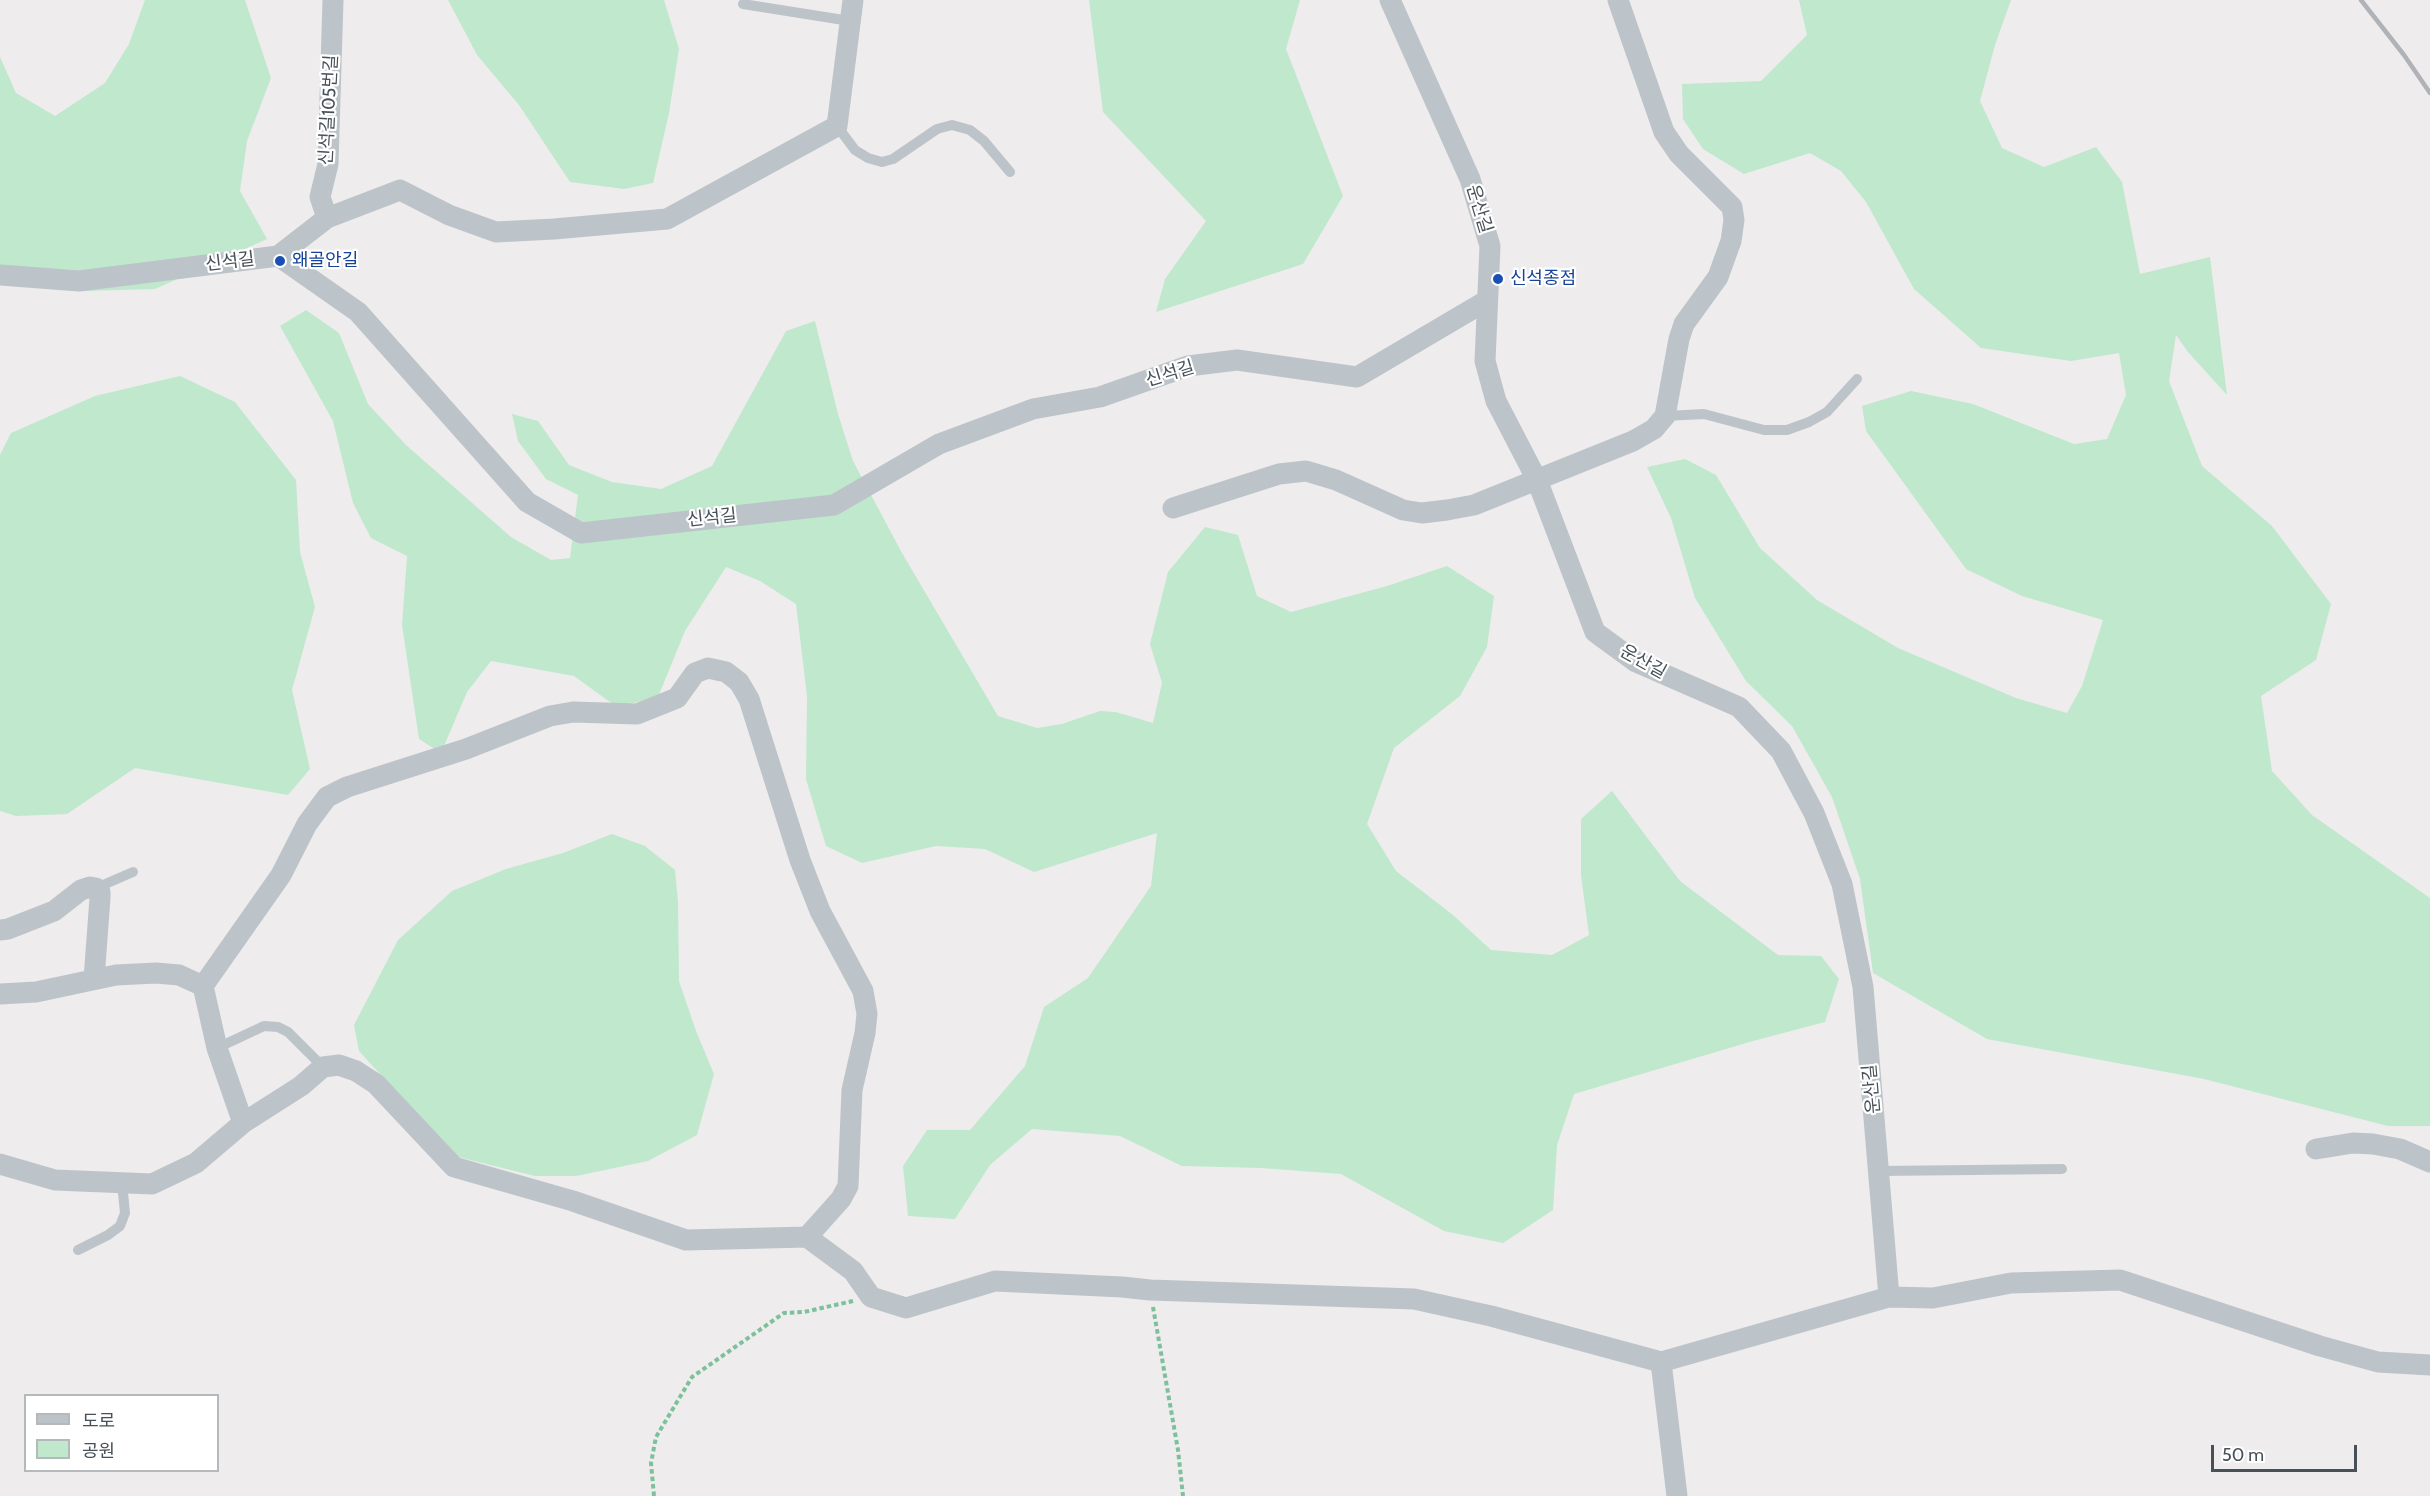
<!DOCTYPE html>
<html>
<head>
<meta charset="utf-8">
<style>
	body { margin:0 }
	#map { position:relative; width:2430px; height:1496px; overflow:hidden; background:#efeced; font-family:Cabin,"Noto Sans KR",sans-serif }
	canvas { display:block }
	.legend { position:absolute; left:24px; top:1394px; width:195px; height:78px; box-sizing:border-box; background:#fff; border:2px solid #b5b9bc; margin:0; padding:8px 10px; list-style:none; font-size:18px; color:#475157 }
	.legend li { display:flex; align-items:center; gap:12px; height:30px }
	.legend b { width:30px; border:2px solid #b5b9bc }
	.scale { position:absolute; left:2211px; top:1445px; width:146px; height:27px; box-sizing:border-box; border:3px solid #475157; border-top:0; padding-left:8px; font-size:18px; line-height:21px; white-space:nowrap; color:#475157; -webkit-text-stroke:4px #fff; paint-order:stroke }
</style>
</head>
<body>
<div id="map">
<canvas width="2430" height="1496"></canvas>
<ul class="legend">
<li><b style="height:8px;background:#bcc4ca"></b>도로</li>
<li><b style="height:16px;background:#bfe8cd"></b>공원</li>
</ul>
<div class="scale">50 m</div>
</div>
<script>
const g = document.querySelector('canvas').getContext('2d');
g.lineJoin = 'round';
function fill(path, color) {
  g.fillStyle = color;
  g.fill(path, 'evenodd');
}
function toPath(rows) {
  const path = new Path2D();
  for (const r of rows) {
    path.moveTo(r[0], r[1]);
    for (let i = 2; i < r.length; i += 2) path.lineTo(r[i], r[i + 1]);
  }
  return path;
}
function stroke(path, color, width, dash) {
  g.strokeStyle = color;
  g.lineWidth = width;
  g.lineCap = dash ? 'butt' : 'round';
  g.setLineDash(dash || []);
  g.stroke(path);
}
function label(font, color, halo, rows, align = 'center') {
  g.font = font + ' Cabin,"Noto Sans KR",sans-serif';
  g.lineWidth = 4.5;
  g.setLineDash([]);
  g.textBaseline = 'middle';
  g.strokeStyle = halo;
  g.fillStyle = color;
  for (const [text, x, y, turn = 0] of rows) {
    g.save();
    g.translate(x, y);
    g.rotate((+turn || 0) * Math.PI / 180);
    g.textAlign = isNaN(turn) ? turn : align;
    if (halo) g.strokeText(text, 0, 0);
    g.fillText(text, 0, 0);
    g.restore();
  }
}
fill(toPath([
	[145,0,245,0,271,78,247,141,240,191,267,239,155,289,85,291,0,272,0,57,16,93,55,116,105,83,129,44],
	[448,0,664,0,679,49,669,113,653,183,624,189,570,182,519,105,477,55],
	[1089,0,1300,0,1286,49,1343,196,1303,264,1156,312,1165,279,1206,221,1103,112],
	[1799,0,2011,0,1995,45,1980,101,2002,148,2044,167,2096,147,2122,182,2140,274,2210,257,2227,395,2188,352,2176,335,2169,381,2202,466,2272,526,2331,604,2316,660,2261,696,2272,771,2312,815,2430,898,2430,1126,2388,1126,2204,1079,1987,1039,1873,973,1860,879,1832,797,1792,726,1746,681,1695,598,1671,518,1647,467,1685,459,1716,475,1760,548,1817,600,1898,648,2016,698,2067,713,2082,686,2103,620,2022,596,1966,569,1866,431,1862,406,1911,391,1973,404,2074,444,2107,439,2126,395,2119,353,2071,361,1981,348,1914,289,1866,202,1841,171,1810,153,1744,174,1703,149,1683,119,1682,84,1761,81,1807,35],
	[306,310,339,333,368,404,406,445,511,537,551,560,570,558,578,495,546,479,518,441,512,414,538,421,569,465,612,482,661,489,712,466,786,331,815,321,838,414,853,461,902,553,998,716,1037,728,1062,724,1100,711,1116,712,1153,723,1162,683,1150,644,1168,572,1205,527,1238,535,1257,596,1291,612,1387,586,1447,566,1494,596,1487,647,1460,696,1394,748,1367,824,1396,871,1453,915,1491,950,1552,955,1589,935,1581,875,1581,819,1612,791,1680,881,1778,955,1821,956,1839,979,1825,1022,1753,1041,1574,1094,1557,1145,1553,1210,1503,1243,1444,1231,1341,1174,1261,1168,1182,1166,1120,1136,1032,1129,990,1165,955,1219,908,1216,903,1166,927,1130,970,1130,1025,1066,1044,1007,1088,978,1151,886,1157,833,1034,872,985,849,936,846,862,863,826,846,806,779,807,696,796,604,760,581,726,567,685,631,658,697,617,707,574,676,491,661,467,692,441,753,419,739,402,625,407,556,371,538,353,503,333,421,280,326],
	[180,376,235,402,296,480,300,552,315,607,292,690,310,769,288,795,135,768,67,814,16,816,0,811,0,455,11,433,95,396],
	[612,834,645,846,675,870,678,902,679,981,696,1031,714,1074,697,1135,648,1161,576,1176,535,1176,454,1156,359,1051,354,1025,398,940,452,891,506,869,563,853]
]), '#bfe8cd');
stroke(toPath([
	[1153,1307,1178,1450,1183,1496],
	[654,1496,651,1463,656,1437,692,1377,784,1313,804,1312,853,1301]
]), '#7cc19b', 4, [4.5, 3]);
stroke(toPath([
	[743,4,850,21],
	[837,126,855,150,868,158,882,162,893,159,937,129,952,125,970,130,984,141,1010,172],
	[1665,416,1704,414,1764,430,1787,430,1809,422,1827,412,1857,379],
	[96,888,133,872],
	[217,1048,264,1026,278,1027,288,1032,323,1067],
	[1879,1171,2062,1169],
	[78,1250,108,1235,120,1226,125,1213,122,1183]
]), '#bcc4ca', 10);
stroke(toPath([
	[1390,0,1470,179,1490,246,1485,361,1496,401,1537,480,1595,632,1636,662,1739,707,1781,751,1814,813,1842,884,1863,987,1889,1297],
	[327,218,320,197,328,164,333,0],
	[278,256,327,218,400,190,449,215,496,232,554,229,667,219,837,126,853,0],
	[0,275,79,281,278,256,358,312,527,502,581,533,834,505,939,444,1033,409,1100,397,1188,366,1237,360,1357,377,1486,301],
	[1173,508,1279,474,1306,471,1336,480,1403,510,1422,513,1447,510,1474,505,1633,441,1654,429,1665,416,1679,339,1684,324,1718,277,1731,241,1734,220,1732,207,1679,154,1664,132,1618,0],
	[0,930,8,929,54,911,81,890,90,887,96,888,100,892,100,898,94,979],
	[203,986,281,875,307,824,327,797,347,787,466,749,550,716,573,712,637,714,677,698,695,673,708,668,726,672,739,682,749,699,800,860,820,911,863,991,867,1014,865,1033,852,1090,848,1186,841,1199,807,1237],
	[0,994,36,992,116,975,156,973,179,975,203,986,217,1048,243,1123],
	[2316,1149,2353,1143,2373,1144,2400,1149,2430,1162],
	[0,1164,55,1180,152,1184,196,1163,243,1123,301,1086,323,1067,339,1065,356,1071,376,1084,454,1167,573,1201,686,1240,807,1237,853,1271,871,1297,906,1308,995,1281,1122,1287,1150,1290,1414,1299,1491,1316,1661,1362],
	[1677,1496,1661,1362,1889,1297,1933,1298,2011,1283,2120,1280,2320,1346,2378,1362,2430,1365]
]), '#bcc4ca', 21);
stroke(toPath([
	[2361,0,2404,55,2430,93]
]), '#afb2b6', 4.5);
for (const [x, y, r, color] of [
	[280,261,6,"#1a4fb4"],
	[1498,279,6,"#1a4fb4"]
]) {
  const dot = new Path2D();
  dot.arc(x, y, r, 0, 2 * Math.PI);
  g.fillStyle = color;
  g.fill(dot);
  stroke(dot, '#fff', 2);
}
label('18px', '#475157', '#fff', [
	["신석길105번길",329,110,-87],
	["운산길",1479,209,73],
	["신석길",230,262,-7],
	["신석길",1170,374,-17],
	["신석길",712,518,-6],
	["운산길",1643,662,29],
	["운산길",1872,1089,-95]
]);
label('18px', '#164399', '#fff', [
	["왜골안길",292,261],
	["신석종점",1510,279]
], 'left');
</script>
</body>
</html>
